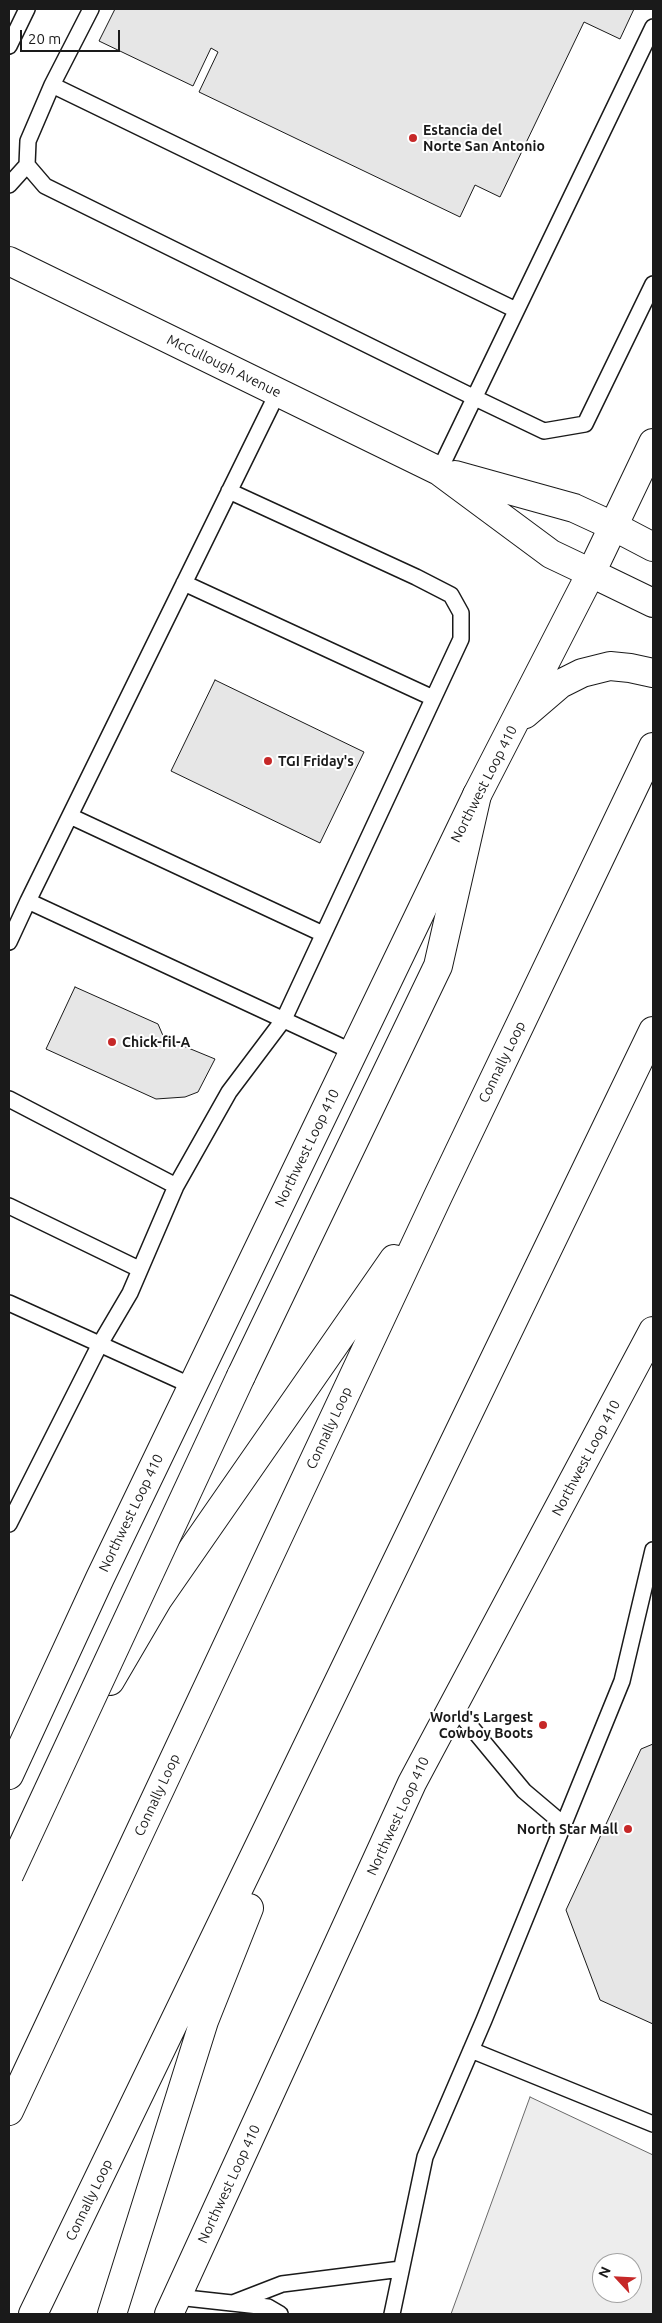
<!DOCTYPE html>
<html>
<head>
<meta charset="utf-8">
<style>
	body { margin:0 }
	#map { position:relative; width:662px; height:2323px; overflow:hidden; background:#fff; font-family:Ubuntu,sans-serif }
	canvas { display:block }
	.frame { position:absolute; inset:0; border:10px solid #1a1a1a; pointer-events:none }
	.north { position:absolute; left:592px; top:2253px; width:50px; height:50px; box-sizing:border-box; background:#fff; border:1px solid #a3a3a3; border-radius:50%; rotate:295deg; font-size:14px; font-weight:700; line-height:20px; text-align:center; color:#1a1a1a }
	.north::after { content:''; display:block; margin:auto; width:18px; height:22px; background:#c62828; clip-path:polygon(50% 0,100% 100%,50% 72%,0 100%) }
	.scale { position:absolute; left:20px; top:30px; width:100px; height:22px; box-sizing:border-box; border:2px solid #1a1a1a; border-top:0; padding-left:6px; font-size:15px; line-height:18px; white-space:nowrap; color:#1a1a1a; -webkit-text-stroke:4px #fff; paint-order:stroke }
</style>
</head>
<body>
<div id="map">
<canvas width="662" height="2323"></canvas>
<div class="frame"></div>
<div class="north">N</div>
<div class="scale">20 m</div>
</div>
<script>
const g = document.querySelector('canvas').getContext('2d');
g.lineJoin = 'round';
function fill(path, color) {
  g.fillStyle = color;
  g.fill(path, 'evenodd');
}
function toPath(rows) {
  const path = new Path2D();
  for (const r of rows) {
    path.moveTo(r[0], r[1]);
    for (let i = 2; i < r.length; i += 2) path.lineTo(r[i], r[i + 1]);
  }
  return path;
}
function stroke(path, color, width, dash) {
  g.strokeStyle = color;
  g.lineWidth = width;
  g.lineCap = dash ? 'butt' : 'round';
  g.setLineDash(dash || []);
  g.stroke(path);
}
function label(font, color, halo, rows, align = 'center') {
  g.font = font + ' Ubuntu,sans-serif';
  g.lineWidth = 4;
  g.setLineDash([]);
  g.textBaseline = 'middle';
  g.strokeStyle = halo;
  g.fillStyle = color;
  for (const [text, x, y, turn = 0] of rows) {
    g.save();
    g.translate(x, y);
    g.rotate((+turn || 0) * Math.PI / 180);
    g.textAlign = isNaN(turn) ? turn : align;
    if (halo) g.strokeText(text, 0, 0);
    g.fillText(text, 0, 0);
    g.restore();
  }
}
const parking = toPath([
	[530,2097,653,2155,653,2314,451,2314,530,2097],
	[602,2263,632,2263,632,2293,602,2293,602,2263]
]);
fill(parking, '#ededed');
stroke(parking, '#6a6a6a', 1);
const building = toPath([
	[115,9,634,9,620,39,584,22,500,197,475,185,460,217,199,92,218,52,211,48,193,86,99,41,115,9],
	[215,680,364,752,320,843,171,771,215,680],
	[75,987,158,1024,164,1038,215,1059,198,1092,185,1097,156,1099,46,1049,75,987],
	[653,1744,653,2024,600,2000,566,1910,641,1749,653,1744]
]);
fill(building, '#e6e6e6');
stroke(building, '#1a1a1a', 1);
const lane = toPath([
	[91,9,52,85,28,141,27,165,45,186,473,397,544,431,585,424,653,284],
	[9,46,27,9],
	[52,85,516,310],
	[9,185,27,165],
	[439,471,653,27],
	[184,583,433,698],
	[70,816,323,934],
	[28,901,278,392],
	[9,942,28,901,353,1052],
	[9,1099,176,1186],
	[9,1206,139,1269],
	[9,1303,192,1386],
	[9,1524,100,1344,130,1293,176,1186,229,1092,284,1019,461,639,461,613,451,595,416,577,229,491],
	[452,1704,524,1791,563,1824],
	[471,2050,653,2124],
	[177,2297,268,2307,280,2314],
	[233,2303,282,2284,401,2269],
	[392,2314,425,2157,484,2020,622,1681,653,1550]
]);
const street = toPath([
	[9,261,439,471,551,554,591,573],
	[455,475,574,508,613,526]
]);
const secondary = toPath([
	[613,526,653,547],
	[591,573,653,603],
	[525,714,560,684,582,673,610,666,630,668,653,673],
	[9,1775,100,1578,477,795,591,573,653,443],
	[169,2314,412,1783,653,1331]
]);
const highway = toPath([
	[241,1376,438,966,477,795],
	[110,1681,158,1599,394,1259],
	[9,2111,439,1194,653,747],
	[33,2314,653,1031],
	[112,2314,204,2021,249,1908]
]);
stroke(lane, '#1a1a1a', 18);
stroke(street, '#1a1a1a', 30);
stroke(secondary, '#1a1a1a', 30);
stroke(highway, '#1a1a1a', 30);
stroke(lane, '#fff', 15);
stroke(street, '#fff', 28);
stroke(secondary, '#fff', 28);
stroke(highway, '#fff', 28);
const highwayBridge = toPath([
	[9,1875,241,1376]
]);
stroke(highwayBridge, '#1a1a1a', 30, []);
stroke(highwayBridge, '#fff', 28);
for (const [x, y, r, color] of [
	[413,138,5,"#c62828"],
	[268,761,5,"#c62828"],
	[112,1042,5,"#c62828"],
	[543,1725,5,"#c62828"],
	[628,1829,5,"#c62828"]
]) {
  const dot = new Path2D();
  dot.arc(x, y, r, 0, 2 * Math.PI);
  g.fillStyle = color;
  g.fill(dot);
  stroke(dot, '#fff', 2);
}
label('bold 14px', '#1a1a1a', '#fff', [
	["Estancia del",423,130],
	["Norte San Antonio",423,146],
	["TGI Friday's",278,761],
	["Chick-fil-A",122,1042],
	["World's Largest",533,1717,"right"],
	["Cowboy Boots",533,1733,"right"],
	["North Star Mall",618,1829,"right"]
], 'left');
label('14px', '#1a1a1a', '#fff', [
	["McCullough Avenue",224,366,26],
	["Northwest Loop 410",484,784,-63],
	["Connally Loop",502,1062,-64],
	["Northwest Loop 410",307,1148,-64],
	["Connally Loop",329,1428,-65],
	["Northwest Loop 410",586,1458,-62],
	["Northwest Loop 410",131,1513,-64],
	["Connally Loop",157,1795,-65],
	["Northwest Loop 410",398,1816,-65],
	["Northwest Loop 410",229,2184,-65],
	["Connally Loop",89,2200,-64]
]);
</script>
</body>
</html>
